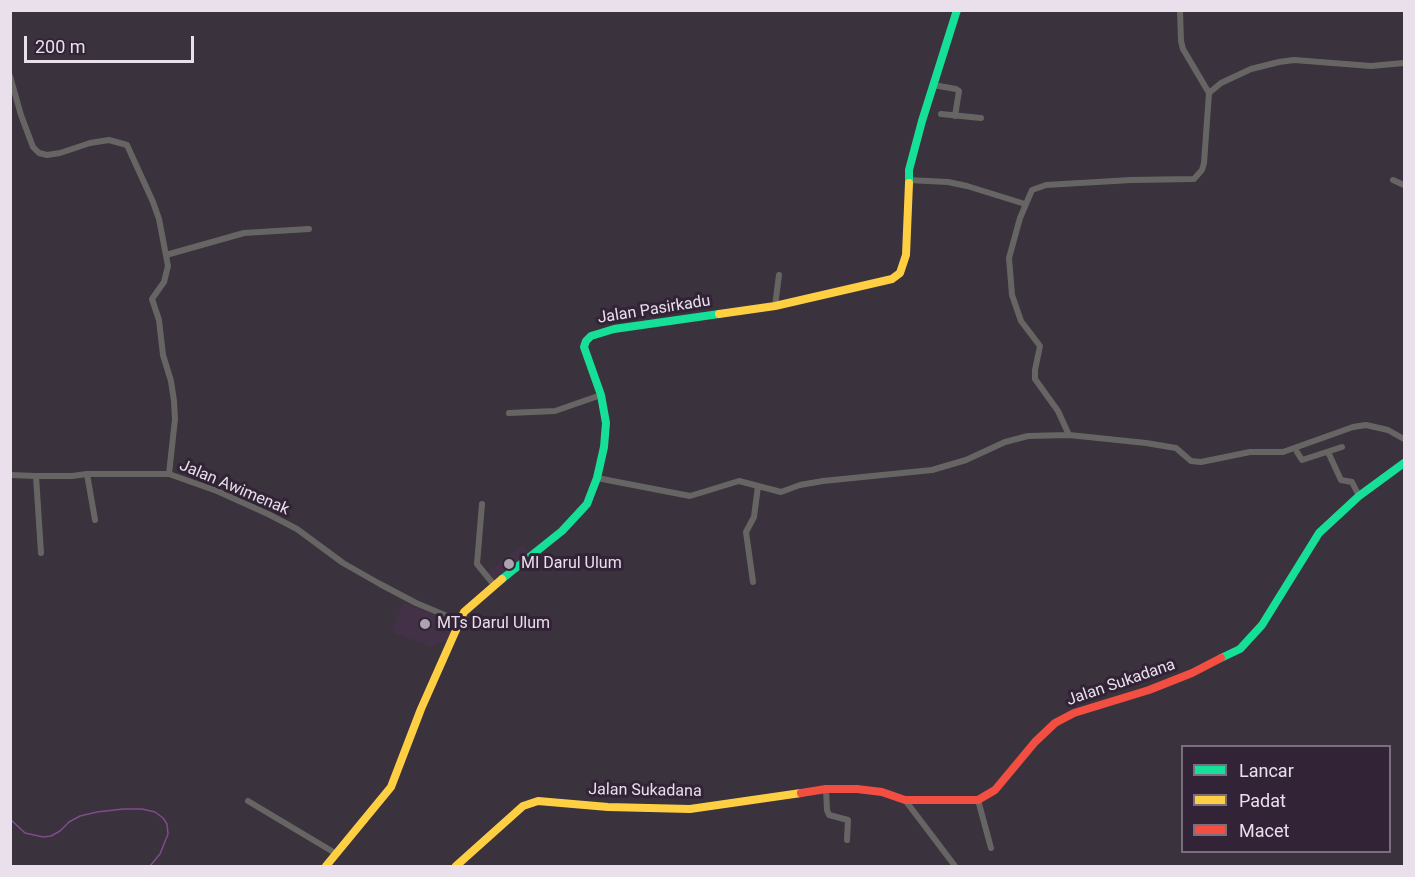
<!DOCTYPE html>
<html>
<head>
<meta charset="utf-8">
<style>
	body { margin:0 }
	#map { position:relative; width:1415px; height:877px; overflow:hidden; background:#3a323c; font-family:Roboto,sans-serif }
	canvas { display:block }
	.frame { position:absolute; inset:0; border:12px solid #e9e0ec; pointer-events:none }
	.legend { position:absolute; left:1181px; top:745px; width:210px; height:108px; box-sizing:border-box; background:#322436; border:2px solid #7b6f7f; margin:0; padding:8px 10px; list-style:none; font-size:18px; color:#e9e0ec }
	.legend li { display:flex; align-items:center; gap:12px; height:30px }
	.legend b { width:30px; border:2px solid #7b6f7f }
	.scale { position:absolute; left:24px; top:36px; width:170px; height:27px; box-sizing:border-box; border:3px solid #e9e0ec; border-top:0; padding-left:8px; font-size:18px; line-height:21px; white-space:nowrap; color:#e9e0ec; -webkit-text-stroke:4px #322436; paint-order:stroke }
</style>
</head>
<body>
<div id="map">
<canvas width="1415" height="877"></canvas>
<div class="frame"></div>
<ul class="legend">
<li><b style="height:8px;background:#16e098"></b>Lancar</li>
<li><b style="height:8px;background:#ffcf43"></b>Padat</li>
<li><b style="height:8px;background:#f24e42"></b>Macet</li>
</ul>
<div class="scale">200 m</div>
</div>
<script>
const g = document.querySelector('canvas').getContext('2d');
g.lineJoin = 'round';
function fill(path, color) {
  g.fillStyle = color;
  g.fill(path, 'evenodd');
}
function toPath(rows) {
  const path = new Path2D();
  for (const r of rows) {
    path.moveTo(r[0], r[1]);
    for (let i = 2; i < r.length; i += 2) path.lineTo(r[i], r[i + 1]);
  }
  return path;
}
function stroke(path, color, width, dash) {
  g.strokeStyle = color;
  g.lineWidth = width;
  g.lineCap = dash ? 'butt' : 'round';
  g.setLineDash(dash || []);
  g.stroke(path);
}
function label(font, color, halo, rows, align = 'center') {
  g.font = font + ' Roboto,sans-serif';
  g.lineWidth = 6;
  g.setLineDash([]);
  g.textBaseline = 'middle';
  g.strokeStyle = halo;
  g.fillStyle = color;
  for (const [text, x, y, turn = 0] of rows) {
    g.save();
    g.translate(x, y);
    g.rotate((+turn || 0) * Math.PI / 180);
    g.textAlign = isNaN(turn) ? turn : align;
    if (halo) g.strokeText(text, 0, 0);
    g.fillText(text, 0, 0);
    g.restore();
  }
}
fill(toPath([
	[523,545,531,555,495,582,488,572],
	[403,602,454,622,455,624,449,640,431,647,392,632]
]), '#433247');
stroke(toPath([
	[10,819,25,833,43,837,51,836,60,831,69,822,80,816,97,812,123,809,142,809,155,812,163,818,167,824,168,834,160,854,150,866]
]), '#7f4b8e', 1.5);
stroke(toPath([
	[1180,10,1181,41,1183,49,1209,93],
	[10,76,21,115,33,147,39,153,47,155,60,153,90,143,109,140,127,145,153,202,159,219,168,266,164,282,152,299,159,320,163,355,171,381,174,401,175,419,169,474],
	[933,85,956,89,959,91,955,116],
	[941,114,981,118],
	[908,180,948,182,967,186,1025,204],
	[1393,180,1404,185],
	[166,255,244,233,309,229],
	[775,306,779,275],
	[509,413,555,411,601,395],
	[1069,435,1058,411,1035,379,1035,370,1040,346,1021,321,1012,295,1009,258,1020,218,1032,190,1046,185,1131,180,1194,179,1202,170,1204,163,1209,93,1221,83,1251,69,1279,62,1294,60,1371,66,1404,63],
	[1297,452,1302,460,1342,447],
	[1328,452,1341,480,1352,482,1359,496],
	[87,474,95,520],
	[10,475,36,476,72,476,87,474,169,474,217,491,268,514,297,529,343,563,380,584,416,603,459,621],
	[36,476,41,553],
	[597,478,690,496,739,481,781,492,800,485,823,481,932,470,966,460,1005,442,1028,436,1069,435,1146,443,1176,448,1191,461,1201,462,1250,452,1283,452,1353,427,1366,425,1388,430,1404,439],
	[482,504,477,564,495,586],
	[753,582,746,532,754,517,758,486],
	[826,789,827,810,829,815,848,820,847,840],
	[905,800,955,866],
	[978,800,991,848],
	[248,801,335,853]
]), '#676564', 6);
stroke(toPath([
	[909,183,909,170,922,121,957,10],
	[502,579,562,531,587,504,597,478,604,447,606,423,601,395,584,347,586,341,591,336,614,329,719,314],
	[1221,658,1240,649,1262,625,1319,533,1359,496,1404,463]
]), '#16e098', 8);
stroke(toPath([
	[719,314,775,306,892,279,900,273,906,255,909,183],
	[326,866,391,787,421,709,464,612,502,579],
	[456,866,523,806,538,801,608,807,690,809,801,793]
]), '#ffcf43', 8);
stroke(toPath([
	[801,793,826,789,857,789,882,792,905,800,978,800,995,790,1035,742,1055,723,1074,713,1149,690,1192,673,1221,658]
]), '#f24e42', 8);
for (const [x, y, r, color] of [
	[509,564,6,"#aca3ae"],
	[425,624,6,"#aca3ae"]
]) {
  const dot = new Path2D();
  dot.arc(x, y, r, 0, 2 * Math.PI);
  g.fillStyle = color;
  g.fill(dot);
  stroke(dot, '#322436', 2);
}
label('16px', '#e9e0ec', '#322436', [
	["Jalan Pasirkadu",654,310,-9],
	["Jalan Awimenak",234,488,23],
	["Jalan Sukadana",1121,683,-19],
	["Jalan Sukadana",645,791,1]
]);
label('16px', '#e9e0ec', '#322436', [
	["MI Darul Ulum",521,564],
	["MTs Darul Ulum",437,624]
], 'left');
</script>
</body>
</html>
